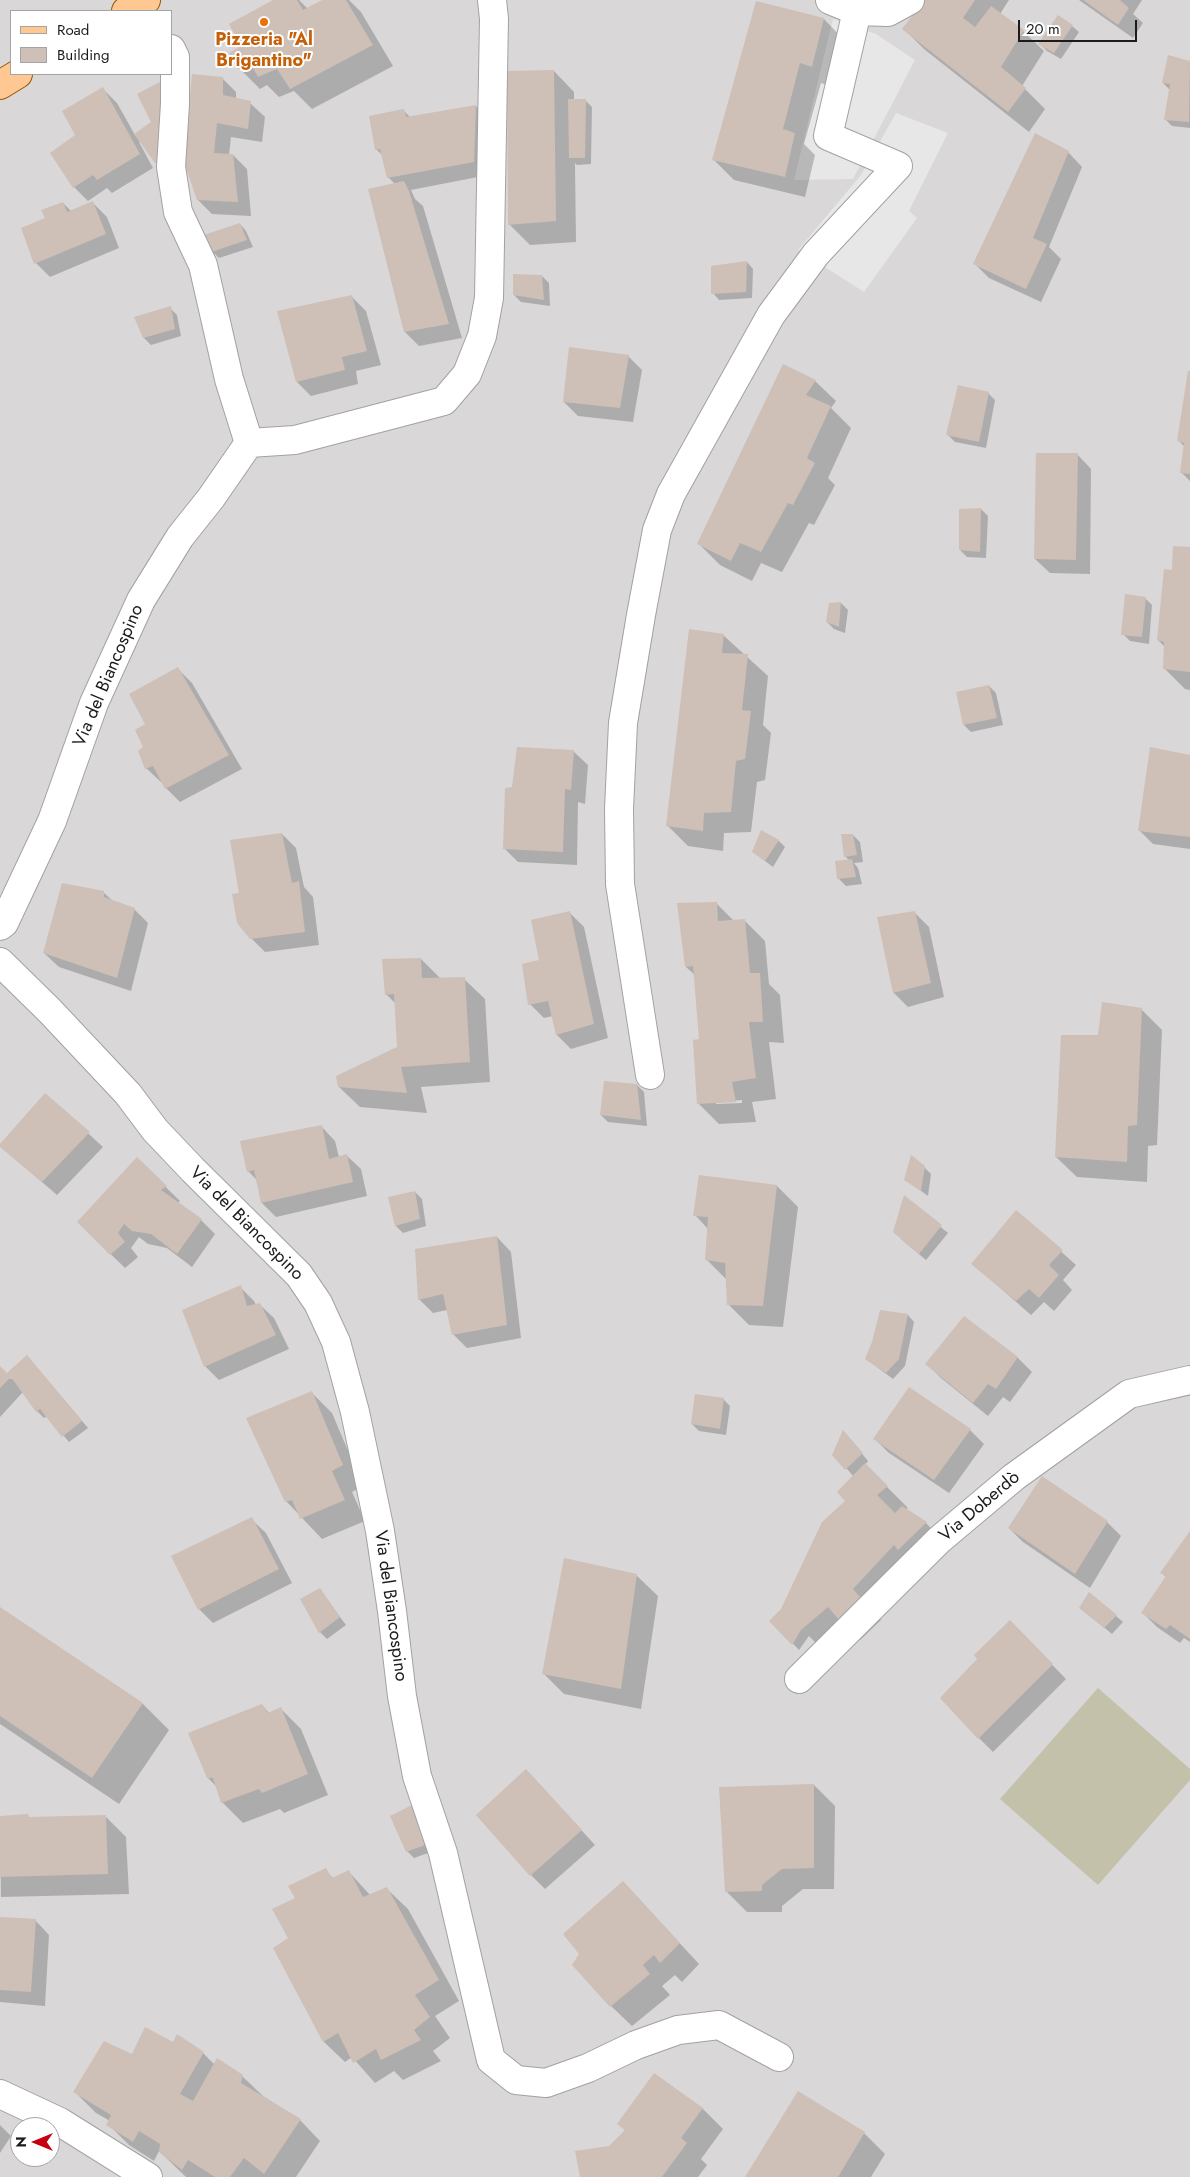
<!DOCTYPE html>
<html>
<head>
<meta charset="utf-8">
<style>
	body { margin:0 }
	#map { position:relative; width:1190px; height:2177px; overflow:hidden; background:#eee7de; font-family:Jost,sans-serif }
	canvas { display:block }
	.legend { position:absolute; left:10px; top:10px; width:162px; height:65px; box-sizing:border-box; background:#fff; border:1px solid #a4a4a4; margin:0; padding:6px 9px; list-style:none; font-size:15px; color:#1b1b1b }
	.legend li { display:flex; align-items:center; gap:10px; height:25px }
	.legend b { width:25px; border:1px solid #a4a4a4 }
	.north { position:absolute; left:10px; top:2117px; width:50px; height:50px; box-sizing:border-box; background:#fff; border:1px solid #a4a4a4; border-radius:50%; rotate:270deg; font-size:14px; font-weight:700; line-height:20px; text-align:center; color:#1b1b1b }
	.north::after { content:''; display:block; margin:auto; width:18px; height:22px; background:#c50010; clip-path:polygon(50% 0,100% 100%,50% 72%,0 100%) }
	.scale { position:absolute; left:1018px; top:20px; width:119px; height:22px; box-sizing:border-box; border:2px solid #1b1b1b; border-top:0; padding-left:6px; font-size:15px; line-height:18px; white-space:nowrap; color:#1b1b1b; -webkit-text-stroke:4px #fff; paint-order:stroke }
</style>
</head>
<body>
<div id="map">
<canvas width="1190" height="2177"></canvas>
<ul class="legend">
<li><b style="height:6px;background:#ffc792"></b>Road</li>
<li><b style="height:14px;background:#cebfb7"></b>Building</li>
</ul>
<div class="north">N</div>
<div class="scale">20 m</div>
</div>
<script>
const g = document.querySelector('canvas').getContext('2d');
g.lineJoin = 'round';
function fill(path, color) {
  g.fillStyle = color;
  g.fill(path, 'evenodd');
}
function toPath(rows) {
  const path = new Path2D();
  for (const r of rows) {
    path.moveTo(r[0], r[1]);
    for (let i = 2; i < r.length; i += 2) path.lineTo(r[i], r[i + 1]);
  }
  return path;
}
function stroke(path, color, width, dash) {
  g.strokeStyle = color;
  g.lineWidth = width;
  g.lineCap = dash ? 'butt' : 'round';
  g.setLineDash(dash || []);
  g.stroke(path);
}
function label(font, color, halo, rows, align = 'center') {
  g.font = font + ' Jost,sans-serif';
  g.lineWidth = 4;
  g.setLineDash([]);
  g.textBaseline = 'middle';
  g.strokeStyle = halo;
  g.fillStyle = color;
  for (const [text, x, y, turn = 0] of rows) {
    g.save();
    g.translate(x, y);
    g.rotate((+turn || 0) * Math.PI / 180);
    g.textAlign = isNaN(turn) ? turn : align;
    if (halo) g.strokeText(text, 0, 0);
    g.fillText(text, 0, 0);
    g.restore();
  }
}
fill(toPath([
	[0,0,1190,0,1190,2177,0,2177],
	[11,11,171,11,171,74,11,74],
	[20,2127,50,2127,50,2157,20,2157]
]), '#d9d7d7');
fill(toPath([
	[1098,1688,1190,1769,1190,1780,1098,1885,1000,1799]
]), '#c3c1a9');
fill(toPath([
	[833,19,876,34,915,60,853,179,794,180],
	[896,113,948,133,909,211,917,218,864,292,798,250,861,175]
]), '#e7e7e7');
fill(toPath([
	[275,0,299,0,308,9,324,0,349,0,361,12,393,66,312,109,294,91,279,97,267,85,260,89,239,68,243,47],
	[926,0,1009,0,1000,14,1023,31,1044,51,1022,86,1045,109,1029,132,924,49,904,29],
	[1079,0,1142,0,1133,14,1143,23,1133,38],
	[824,19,844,40,833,87,821,83,804,144,815,155,805,197,734,180,713,159],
	[1072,26,1079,32,1061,59,1047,51,1040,44],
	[1169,57,1190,62,1190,128,1172,126,1166,120,1170,90,1163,83],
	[554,71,574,92,574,100,585,100,592,107,591,164,577,165,575,163,576,242,530,245,509,224],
	[169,78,163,169,140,141,139,142,153,168,112,193,107,188,88,201,74,187,77,135,103,89,117,103,135,135,153,122],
	[222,78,236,92,236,99,250,103,265,117,262,142,231,137,229,155,233,155,247,169,251,216,212,214,198,200],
	[476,106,490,120,488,175,411,190,415,199,423,206,462,338,419,346,405,332,395,184,388,177,384,157,376,149,404,111,411,118],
	[1068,152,1082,167,1049,247,1061,259,1041,302,989,278,975,264],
	[63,203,71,211,93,203,107,217,119,248,50,277,36,263,47,219],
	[240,224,246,231,253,247,219,258,213,252,206,236],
	[747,262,753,269,752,298,719,300,713,293],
	[542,276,549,283,550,306,521,302,514,295],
	[352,297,366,311,381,365,356,371,358,384,311,396,297,382],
	[170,308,177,315,181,336,151,345,144,338],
	[628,356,642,370,633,422,578,416,564,402],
	[1190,373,1190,481,1181,472,1185,447,1178,440],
	[815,381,836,401,831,408,851,428,828,478,835,485,814,525,809,523,782,572,761,563,752,581,720,565,699,544],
	[988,393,995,400,986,448,955,442,948,435],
	[1077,454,1091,469,1090,574,1050,573,1035,559],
	[981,509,988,516,986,558,967,557,960,550],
	[1190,548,1190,690,1185,689,1164,668,1165,647,1158,640,1173,571],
	[1145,598,1152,605,1149,644,1130,641,1123,634],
	[841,603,848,610,845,633,834,629,827,622,830,604],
	[723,635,768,676,763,725,771,733,765,780,757,782,751,832,724,833,723,851,688,846,667,825],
	[178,669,192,683,242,769,180,802,166,788,162,782,161,782,146,768,144,747,147,725],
	[989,686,996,693,1003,725,971,732,964,725],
	[573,751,588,765,585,804,578,802,577,865,518,862,504,848],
	[1190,756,1190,849,1153,844,1139,830],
	[282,834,296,848,304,887,313,897,319,945,265,952,251,938,240,894],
	[853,835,860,842,863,862,854,863,858,868,862,884,846,886,839,879,850,861,845,856],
	[779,841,785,847,773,867,753,852],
	[104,893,113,901,134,909,148,923,131,991,59,967,44,953],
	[716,903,734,921,744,920,765,941,769,984,780,995,784,1043,769,1042,776,1099,752,1102,756,1122,719,1124,699,1104,701,1040,696,976,686,967],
	[742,1100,742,1103,716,1104,716,1102],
	[570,913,584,927,608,1038,571,1049,557,1035,553,1016,544,1018,530,1004,540,961],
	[915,913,929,927,944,997,908,1007,894,993],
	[421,959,441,979,464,979,485,999,490,1082,421,1087,427,1113,360,1107,339,1087,398,1048,396,1004,386,994],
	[1141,1009,1162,1030,1157,1145,1148,1146,1147,1182,1077,1177,1056,1157,1099,1036],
	[637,1085,644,1092,647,1126,608,1122,601,1115],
	[45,1094,103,1147,57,1195,0,1146],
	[321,1126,335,1141,339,1157,346,1155,361,1169,367,1196,276,1217,262,1203,257,1180,248,1171],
	[137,1159,180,1201,177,1203,201,1220,215,1234,192,1267,167,1248,148,1244,139,1237,131,1248,138,1257,125,1268,78,1222],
	[924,1167,931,1174,928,1196,906,1180],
	[777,1186,798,1207,783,1327,749,1325,728,1304,727,1280,706,1259,708,1229,695,1215],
	[415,1192,422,1199,426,1226,403,1233,396,1226,389,1198],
	[905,1198,948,1233,926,1260,901,1239],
	[1017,1212,1076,1265,1063,1280,1072,1290,1054,1311,1044,1302,1031,1315,973,1264],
	[497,1237,511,1252,521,1338,467,1348,453,1334,447,1310,433,1313,419,1299],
	[240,1287,254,1301,256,1305,259,1304,274,1318,289,1349,219,1380,205,1366],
	[908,1315,914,1322,905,1366,893,1379,866,1359],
	[964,1318,1018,1358,1032,1372,1010,1402,1003,1397,988,1416,941,1378,927,1364],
	[33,1363,88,1428,69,1442,47,1416,44,1418,37,1411,23,1392,0,1417,0,1367,11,1379],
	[312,1393,332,1413,363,1486,352,1492,365,1521,322,1539,286,1501],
	[723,1399,730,1406,726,1435,699,1431,692,1424],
	[970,1430,984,1444,949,1493,889,1453,875,1439],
	[850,1439,868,1461,865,1465,908,1508,905,1510,926,1523,946,1544,873,1610,881,1620,860,1640,848,1628,823,1650,809,1636,799,1650,771,1621,782,1610,846,1501,854,1477,834,1454],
	[251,1519,266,1533,292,1583,213,1623,199,1609],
	[1107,1522,1121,1536,1090,1588,1023,1542,1009,1528],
	[1190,1533,1190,1642,1184,1638,1180,1643,1157,1627,1143,1613,1167,1578,1162,1573],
	[637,1576,658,1596,641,1709,564,1694,543,1673],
	[320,1590,346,1625,327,1639,320,1632,302,1599],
	[0,1608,143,1704,169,1730,119,1804,0,1724],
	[1081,1608,1116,1616,1123,1622,1112,1634],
	[1024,1636,1066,1679,993,1752,979,1738],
	[262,1705,270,1714,281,1709,301,1729,328,1795,284,1813,280,1809,243,1823,222,1802,218,1788,208,1778],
	[540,1785,595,1845,545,1889,531,1875],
	[814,1785,835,1806,834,1889,803,1889,782,1906,782,1912,747,1912,726,1891],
	[27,1815,31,1819,105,1816,126,1837,129,1894,1,1897,0,1817],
	[392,1817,434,1851,414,1858,407,1851],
	[325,1870,334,1879,349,1872,371,1896,387,1889,408,1909,459,2001,435,2016,450,2038,433,2051,441,2061,403,2080,394,2071,375,2083,352,2057,345,2062,324,2042,275,1948,290,1939,296,1898],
	[623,1882,699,1964,682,1982,675,1975,662,1986,670,1995,632,2026,611,2006],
	[0,1918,35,1920,49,1935,45,2006,0,2002],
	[174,2044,203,2053,215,2065,242,2076,263,2096,300,2120,320,2141,296,2177,186,2177,159,2151,154,2161,129,2145,108,2124,110,2121,96,2113,75,2092,133,2056],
	[799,2093,864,2133,885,2154,871,2177,748,2177],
	[702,2108,723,2129,701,2159,707,2165,698,2177,581,2177,626,2131,619,2124],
	[0,2125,11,2136,0,2153]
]), '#0003');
fill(toPath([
	[273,0,297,0,303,10,322,0,346,0,373,45,290,89,277,69,258,77,250,63,238,69,229,53,241,46,229,24],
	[924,0,975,0,963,18,975,27,991,6,1024,30,1001,67,1026,88,1008,112,902,29],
	[1083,0,1120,0,1129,8,1118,25],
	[756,1,824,18,812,67,800,63,783,129,795,133,785,177,712,160],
	[1058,15,1073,25,1054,53,1038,44],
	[1168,55,1190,61,1189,122,1164,120,1170,84,1162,83],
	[554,70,556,221,508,225,507,71],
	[192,74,223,77,223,95,251,101,248,129,217,123,214,153,233,154,238,202,197,200,184,162],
	[169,77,165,159,155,163,134,134,151,122,137,94],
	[103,87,140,154,97,180,93,175,73,188,50,153,75,135,62,111],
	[568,99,586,99,585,158,569,158],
	[476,105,474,162,387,178,380,149,375,150,369,116,404,109,406,117],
	[1035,133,1069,151,1033,238,1047,244,1026,289,973,264],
	[404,181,409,191,449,324,404,332,368,189],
	[93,201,106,234,34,264,21,228,45,218,41,210,63,202,67,212],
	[240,223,247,240,211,252,204,235],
	[747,261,746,292,711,294,711,266],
	[513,274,542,275,544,300,513,295],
	[352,295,367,351,342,357,345,370,296,382,277,311],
	[171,306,175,329,143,338,134,317],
	[569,347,629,355,620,408,563,402],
	[783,364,816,380,806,395,831,406,807,458,815,463,793,505,788,503,761,552,740,543,731,561,697,544],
	[1188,371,1190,371,1190,474,1180,473,1184,443,1177,441],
	[958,385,989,392,979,442,946,435],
	[1036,453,1078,453,1076,560,1034,559],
	[981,508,980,552,959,550,959,509],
	[1173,546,1190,547,1190,672,1163,669,1164,642,1157,640,1164,569,1172,570],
	[1125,594,1146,597,1142,637,1121,635],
	[841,602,839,627,826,622,829,603],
	[689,629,724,634,722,653,748,654,742,710,751,711,745,759,736,761,731,812,704,813,703,831,666,826],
	[178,667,229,755,165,789,153,766,145,769,138,751,143,747,135,730,145,724,129,694],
	[989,685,997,718,963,725,956,692],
	[517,747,574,750,571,790,565,789,563,852,503,849,505,788,512,787],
	[1150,747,1190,755,1190,837,1138,831],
	[761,830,779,840,765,861,752,852],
	[282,833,292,883,299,881,305,932,250,939,237,923,232,894,239,893,230,840],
	[841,834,853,834,857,855,844,857],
	[852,859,856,877,837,879,835,861],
	[62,883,104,891,104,897,135,908,117,978,43,953],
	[717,902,718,921,745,919,750,973,760,973,763,1022,749,1022,756,1078,732,1082,736,1102,697,1104,693,1040,699,1039,693,966,685,967,677,903],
	[570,911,594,1024,556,1035,548,1001,528,1005,522,964,539,960,531,920],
	[915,911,931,983,893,993,877,917],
	[421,958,422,978,465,977,470,1062,401,1067,407,1093,338,1087,336,1076,397,1047,394,994,385,995,382,959],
	[1102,1002,1142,1008,1137,1125,1128,1126,1127,1162,1055,1157,1061,1035,1098,1035],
	[604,1081,637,1084,641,1120,600,1115],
	[45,1093,90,1132,42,1182,0,1147,0,1144],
	[322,1125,329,1159,347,1154,353,1182,261,1203,254,1170,247,1172,240,1141],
	[911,1155,925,1166,921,1191,904,1180],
	[137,1157,167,1186,161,1190,202,1219,177,1254,151,1234,132,1231,124,1224,118,1233,125,1242,110,1255,77,1222],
	[699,1175,777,1185,763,1306,727,1305,725,1263,705,1260,708,1217,693,1216],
	[415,1191,420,1219,395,1226,388,1197],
	[904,1195,942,1225,919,1254,893,1232],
	[1016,1210,1063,1250,1049,1265,1059,1275,1039,1298,1029,1289,1016,1301,971,1264],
	[497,1236,507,1325,452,1335,443,1294,418,1300,415,1249],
	[241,1285,247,1306,260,1303,276,1335,204,1367,182,1310],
	[880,1310,908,1314,899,1359,886,1373,865,1359,872,1342],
	[964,1316,1018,1357,996,1389,988,1384,973,1403,925,1364],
	[27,1355,82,1421,62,1437,40,1409,36,1412,11,1377,0,1388,0,1366,7,1373],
	[909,1387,971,1429,934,1480,873,1439],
	[312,1391,343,1465,332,1471,345,1500,300,1519,292,1500,285,1502,246,1418],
	[695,1394,724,1398,720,1429,691,1424],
	[843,1430,863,1453,845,1470,832,1455],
	[865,1463,888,1486,877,1495,895,1513,902,1506,927,1522,898,1550,894,1545,853,1589,861,1598,839,1620,828,1607,801,1630,792,1645,769,1621,781,1609,822,1522,845,1501,837,1492],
	[1042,1476,1108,1521,1075,1574,1008,1528],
	[252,1517,279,1569,198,1610,171,1556],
	[1190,1531,1190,1639,1170,1625,1166,1629,1141,1613,1166,1576,1160,1573],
	[564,1558,637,1574,621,1689,542,1674],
	[320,1588,340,1617,319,1633,300,1599],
	[1089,1592,1117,1615,1104,1628,1079,1608],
	[0,1607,143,1703,92,1778,0,1716],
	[1010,1620,1053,1664,978,1739,940,1698,977,1659,974,1655],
	[262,1704,268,1713,281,1707,308,1774,262,1793,259,1789,221,1803,213,1778,207,1778,188,1733],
	[526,1769,582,1830,530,1876,476,1815],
	[814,1784,814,1868,782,1869,762,1885,762,1891,725,1892,719,1787],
	[416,1803,428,1844,406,1852,390,1816],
	[28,1814,29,1817,106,1815,108,1874,0,1877,0,1816],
	[326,1868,332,1878,349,1870,363,1897,387,1887,439,1980,415,1995,430,2017,414,2030,421,2040,381,2060,376,2049,353,2063,338,2033,323,2042,273,1948,288,1938,272,1909,295,1898,288,1886],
	[623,1881,680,1943,660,1963,654,1955,643,1965,650,1974,610,2007,572,1965,579,1954,563,1934],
	[0,1917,36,1919,31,1992,0,1990],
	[145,2027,173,2042,177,2034,204,2052,180,2094,193,2101,217,2058,243,2075,241,2083,301,2119,264,2174,244,2158,230,2177,215,2177,188,2160,182,2170,159,2152,160,2144,139,2131,133,2142,106,2125,111,2115,73,2092,104,2041,132,2054],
	[654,2073,703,2108,681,2138,687,2143,662,2177,580,2177,575,2151,609,2146,625,2130,617,2124],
	[798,2091,865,2132,838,2177,745,2177]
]), '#cebfb7');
const minor = toPath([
	[830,0,857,11,888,12,910,0],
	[171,49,175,57,175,104,171,167,178,212,203,265,229,379,249,443,295,440,444,401,467,374,482,336,489,298,494,19,492,0],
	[0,926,4,923,52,821,94,703,141,600,180,537,211,498,249,443],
	[0,962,50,1011,128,1094,155,1130,193,1170,299,1275,318,1303,336,1342,355,1412,380,1531,392,1611,402,1696,417,1776,443,1853,491,2060,516,2080,546,2083,588,2068,636,2045,678,2030,719,2025,779,2057],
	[650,1075,620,884,619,809,623,723,641,615,657,530,671,494,771,315,816,254,898,166,828,136,857,11],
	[799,1679,939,1540,1014,1477,1129,1394,1190,1380],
	[0,2094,60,2122,148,2177]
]);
const major = toPath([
	[126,11,146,0],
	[0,85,18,74]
]);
stroke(minor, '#a2a2a2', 30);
stroke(major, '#915500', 30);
stroke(minor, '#fff', 28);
stroke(major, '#ffc792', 28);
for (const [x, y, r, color] of [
	[264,22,5,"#e8710a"]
]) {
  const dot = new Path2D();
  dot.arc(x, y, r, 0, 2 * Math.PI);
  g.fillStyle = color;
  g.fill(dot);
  stroke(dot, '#fff', 2);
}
label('bold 18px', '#c56008', '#fff', [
	["Pizzeria \"Al",264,41],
	["Brigantino\"",264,62]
]);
label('18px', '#1b1b1b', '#fff', [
	["Via del Biancospino",109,676,-67],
	["Via del Biancospino",246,1224,45],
	["Via Doberdò",980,1507,-40],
	["Via del Biancospino",390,1606,82]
]);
</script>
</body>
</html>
